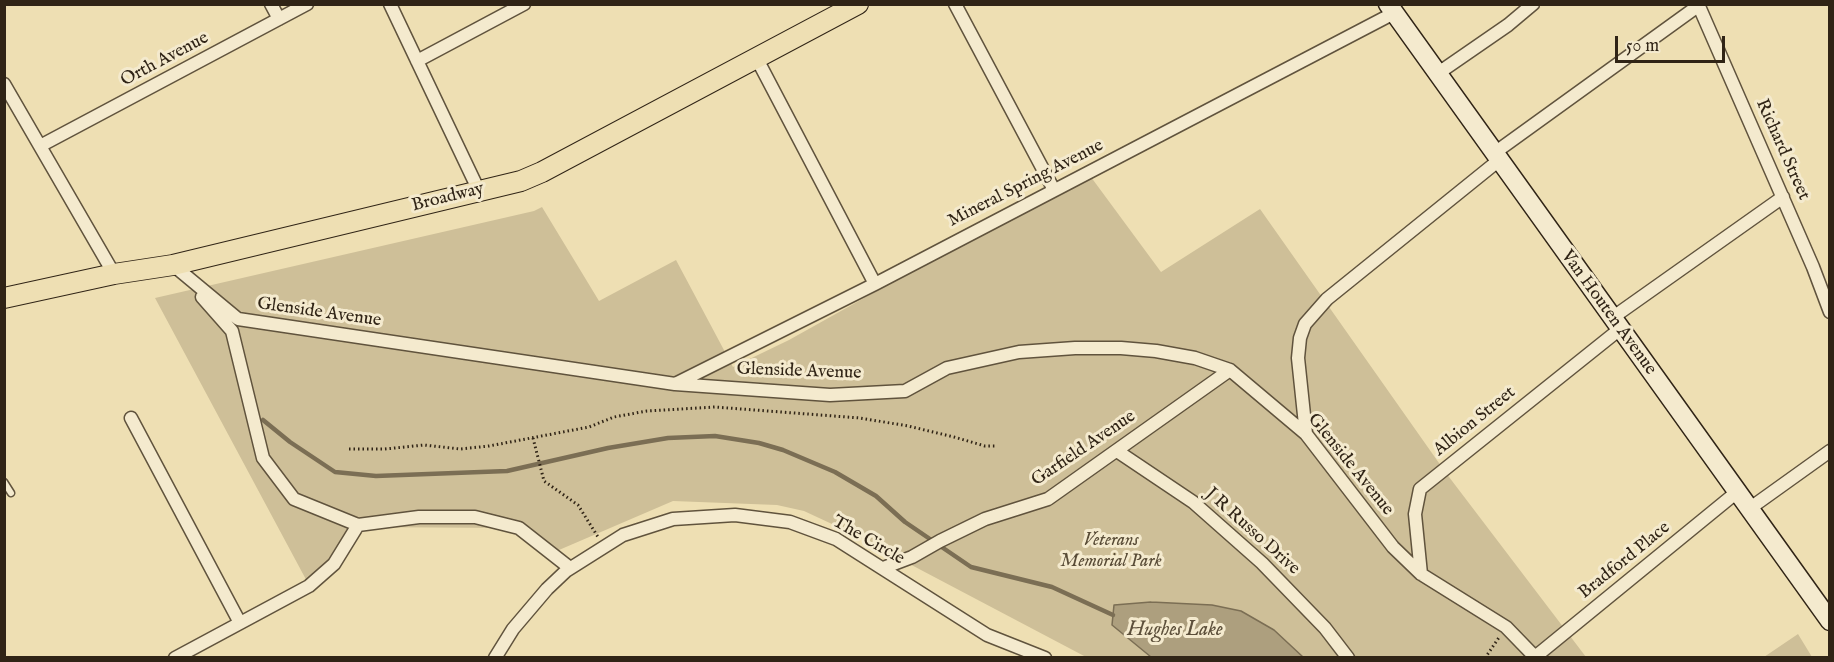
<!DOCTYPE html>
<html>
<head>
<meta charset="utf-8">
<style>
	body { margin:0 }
	#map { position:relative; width:1834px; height:662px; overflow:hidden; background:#eedfb3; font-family:"IM FELL English",serif }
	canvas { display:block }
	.frame { position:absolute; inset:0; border:6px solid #302416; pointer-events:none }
	.scale { position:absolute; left:1615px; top:36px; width:110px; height:27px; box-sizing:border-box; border:3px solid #302416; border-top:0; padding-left:8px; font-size:18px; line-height:21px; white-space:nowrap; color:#302416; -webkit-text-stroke:4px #f4eace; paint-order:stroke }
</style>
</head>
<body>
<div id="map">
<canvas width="1834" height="662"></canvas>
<div class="frame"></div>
<div class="scale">50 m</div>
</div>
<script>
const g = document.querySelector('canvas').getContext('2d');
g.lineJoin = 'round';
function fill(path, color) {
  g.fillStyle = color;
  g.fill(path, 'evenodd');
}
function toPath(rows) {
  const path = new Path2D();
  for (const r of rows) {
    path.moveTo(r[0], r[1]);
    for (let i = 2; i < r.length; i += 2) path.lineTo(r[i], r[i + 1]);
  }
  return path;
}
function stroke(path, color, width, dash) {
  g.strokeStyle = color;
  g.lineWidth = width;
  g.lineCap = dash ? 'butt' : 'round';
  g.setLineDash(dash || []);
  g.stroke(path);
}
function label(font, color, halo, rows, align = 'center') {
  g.font = font + ' "IM FELL English",serif';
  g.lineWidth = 6;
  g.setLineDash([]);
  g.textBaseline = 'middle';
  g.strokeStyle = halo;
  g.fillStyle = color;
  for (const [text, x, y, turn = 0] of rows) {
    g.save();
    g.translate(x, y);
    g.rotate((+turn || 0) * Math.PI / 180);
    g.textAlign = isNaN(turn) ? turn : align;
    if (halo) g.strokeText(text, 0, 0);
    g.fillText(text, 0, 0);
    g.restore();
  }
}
fill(toPath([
	[1088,173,1161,272,1260,209,1446,473,1586,657,1086,657,847,531,804,511,777,505,673,501,559,550,511,528,355,527,310,587,155,298,534,211,542,207,599,301,676,260,733,367,789,340],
	[1798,634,1812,657,1764,657]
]), '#cebf98');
const water = toPath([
	[1151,602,1212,605,1241,611,1274,630,1303,657,1151,657,1112,625,1114,605,1151,602]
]);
fill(water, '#ad9f7e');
stroke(water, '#7b6e54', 1.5);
stroke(toPath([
	[263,420,290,442,335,472,376,476,507,471,608,448,668,438,715,436,759,443,783,450,835,472,876,496,905,522,971,567,1052,587,1113,615]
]), '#7b6e54', 4.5);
const lane = toPath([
	[4,482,11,493]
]);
const street = toPath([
	[271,4,279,19],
	[390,4,479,191],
	[955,4,1054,190],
	[1698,4,1813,267,1830,312],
	[757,59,875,284],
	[417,61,524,4],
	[1437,74,1508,25,1533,4],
	[4,84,114,274],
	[40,146,307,4],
	[1493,154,1698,6],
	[173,265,238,319,675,384,830,395,905,391,947,368,1019,352,1075,348,1121,348,1156,351,1195,358,1230,370,1306,434,1393,547,1421,574,1506,627,1536,658],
	[202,297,232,331,263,458,294,499,358,525,419,517,475,517,519,528,570,568],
	[1612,318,1783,197],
	[675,384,875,284,1394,13],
	[131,418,240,623],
	[1306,434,1298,358,1300,338,1305,324,1327,299,1498,161],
	[1117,451,1193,502,1262,563,1325,628,1348,658],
	[1749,509,1830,451],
	[883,568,912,557,940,541,985,519,1048,499,1230,370],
	[1421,574,1415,514,1420,489,1620,329],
	[1535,657,1737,492],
	[175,658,309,586,334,564,358,525],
	[495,658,513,629,547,589,566,571,623,535,673,519,735,515,790,522,836,539,987,635,1045,658]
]);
const secondary = toPath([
	[1388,4,1830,621]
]);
const primary = toPath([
	[4,298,114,274,173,265,521,181,542,172,858,4]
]);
stroke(lane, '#60533d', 9);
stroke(street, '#60533d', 15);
stroke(secondary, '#302416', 21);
stroke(primary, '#302416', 22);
stroke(toPath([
	[533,438,544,481,578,505,598,537],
	[349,449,385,449,424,445,460,449,489,446,589,427,614,417,647,411,715,407,860,418,908,426,954,437,985,446,996,446],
	[1485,658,1500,636]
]), '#302416', 3, [1.5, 3]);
stroke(lane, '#f4eace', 6);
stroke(street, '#f4eace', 12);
stroke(secondary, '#f4eace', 18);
stroke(primary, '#eedfb3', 20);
label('18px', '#302416', '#f4eace', [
	["Orth Avenue",165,60,-28],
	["Richard Street",1782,150,66],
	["Mineral Spring Avenue",1026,184,-27],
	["Broadway",448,198,-14],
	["Glenside Avenue",319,313,8],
	["Van Houten Avenue",1608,313,54],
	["Glenside Avenue",799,372,2],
	["Albion Street",1475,422,-39],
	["Garfield Avenue",1084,449,-34],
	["Glenside Avenue",1350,465,51],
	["J R Russo Drive",1252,532,42],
	["The Circle",868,541,30],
	["Bradford Place",1625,561,-39]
]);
label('italic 18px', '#584b36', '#f4eace', [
	["Veterans",1111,541],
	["Memorial Park",1111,562]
]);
label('italic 20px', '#5c4f3a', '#f4eace', [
	["Hughes Lake",1175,631]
]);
</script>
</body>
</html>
